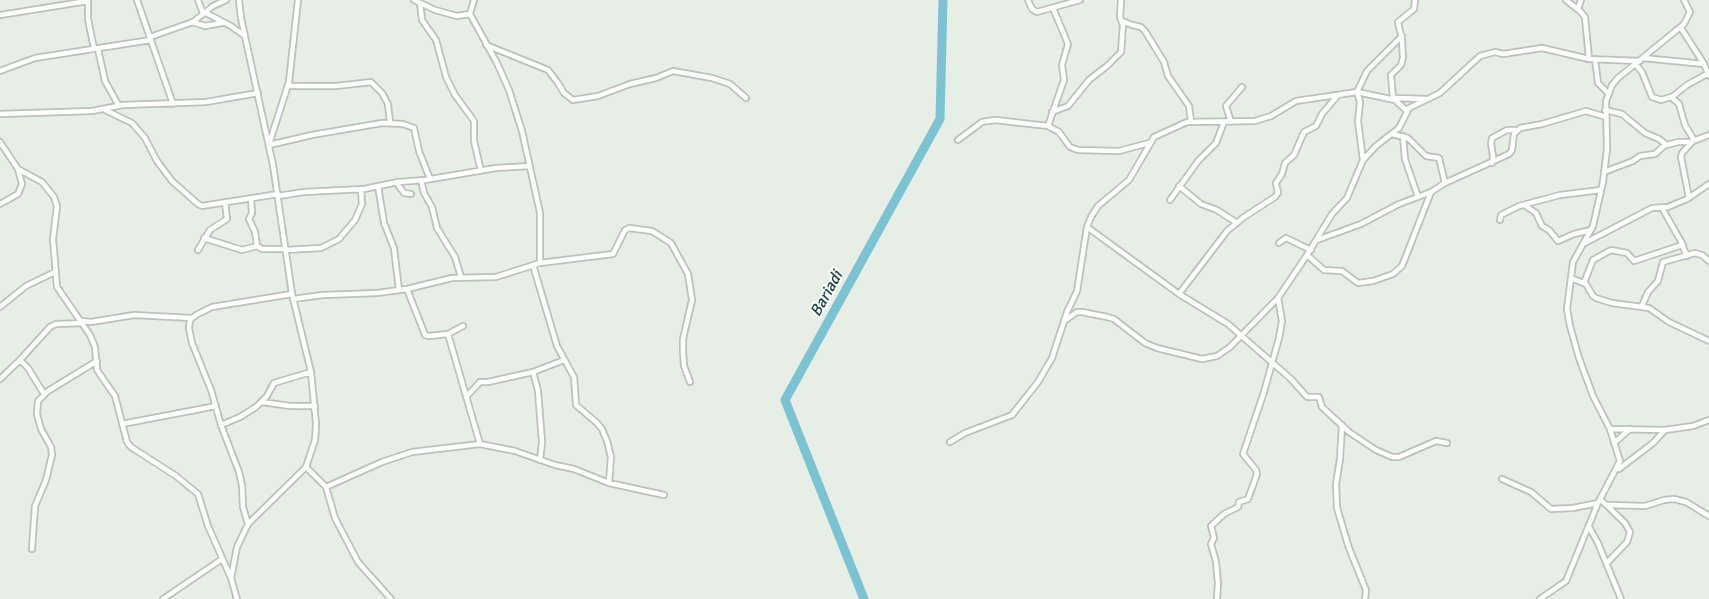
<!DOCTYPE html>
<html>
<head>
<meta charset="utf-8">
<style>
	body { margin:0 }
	canvas { display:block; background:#e7eee6 }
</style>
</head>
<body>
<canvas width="1709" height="599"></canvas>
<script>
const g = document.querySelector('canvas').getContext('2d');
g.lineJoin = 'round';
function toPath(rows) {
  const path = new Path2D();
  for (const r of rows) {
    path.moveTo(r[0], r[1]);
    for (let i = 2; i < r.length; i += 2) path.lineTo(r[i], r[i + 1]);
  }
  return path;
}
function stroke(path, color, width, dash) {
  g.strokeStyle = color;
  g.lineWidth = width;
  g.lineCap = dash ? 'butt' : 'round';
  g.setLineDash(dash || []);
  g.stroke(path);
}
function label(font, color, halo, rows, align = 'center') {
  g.font = font + ' Signika,sans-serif';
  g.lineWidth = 4.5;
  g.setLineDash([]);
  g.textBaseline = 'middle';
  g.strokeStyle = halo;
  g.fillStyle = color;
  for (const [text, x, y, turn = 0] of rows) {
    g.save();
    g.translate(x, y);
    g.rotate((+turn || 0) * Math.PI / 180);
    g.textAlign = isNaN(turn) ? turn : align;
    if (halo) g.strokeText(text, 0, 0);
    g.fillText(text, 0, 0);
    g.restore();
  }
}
stroke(toPath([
	[864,599,785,400,940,119,943,0]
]), '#7bc3d2', 9);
const street = toPath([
	[88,0,88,19,94,49],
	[137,0,173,104],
	[198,0,203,13],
	[414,0,435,10,457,16,470,14,474,0],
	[1028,0,1032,9,1037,12,1080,0],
	[1566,0,1580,11,1585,17,1589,59],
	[420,3,422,20,436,40,446,77,455,95,474,121,474,141,481,171],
	[1578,9,1581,0],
	[204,12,231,26,245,36],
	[470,14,497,63,509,90,522,131,540,213,540,263],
	[0,15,88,1],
	[1122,21,1132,25,1141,27,1145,31,1164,62,1168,76,1189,106,1191,121],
	[192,22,205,26,222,23],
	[1681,28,1704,64,1709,76],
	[150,37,193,22,213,6,226,0],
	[486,45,548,70,558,83,564,93,573,100,598,96,630,84,656,78,673,71,712,78,730,84,746,98],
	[98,49,105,81,119,106],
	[1643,58,1704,64],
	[1595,59,1598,83,1609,94],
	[1636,65,1642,72,1652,97,1661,100,1671,97,1679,104,1685,125,1694,140],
	[0,71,35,58,151,40],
	[288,86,336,86,371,82,382,93,388,104,390,123],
	[1672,97,1687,85,1709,73],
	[1395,98,1426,99],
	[1391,99,1393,98,1391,75,1401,65,1403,58,1402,40,1398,22,1414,9,1415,0],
	[105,110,132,123,145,138,157,161,172,181,198,204,202,206,278,194],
	[1605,110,1622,114,1645,133,1659,139,1667,145,1678,142,1691,142],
	[1052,112,1068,106,1089,80,1107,66,1121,52,1123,25,1120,17,1121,0],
	[0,114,92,111,123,105,206,102,258,93],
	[1231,122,1226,106,1242,87],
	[1048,126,1064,80,1062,65,1068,44,1053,8],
	[1392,134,1408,138,1426,156,1439,158,1445,183],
	[1403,136,1405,159,1418,197],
	[958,140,982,122,995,120,1048,126,1059,132,1070,147,1078,150,1119,151,1149,143],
	[270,141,289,82,298,0],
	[0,142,18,169,22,184,18,194,0,204],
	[269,145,312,135,382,123,403,124,414,128,419,151,430,179],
	[1363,160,1358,121,1360,102,1357,92,1367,71,1402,36],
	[1492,163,1493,156,1491,144,1492,138,1507,130,1516,130],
	[18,169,42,182,54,197,57,206,53,239,57,287,90,335,95,347,97,370,115,396,127,442,131,447,176,476,198,494,208,526,231,578,237,599],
	[1604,172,1633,161,1640,156,1655,154,1665,145],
	[421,180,424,193,432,207,437,228,455,257,461,277],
	[396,182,404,193,411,194],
	[378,186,384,223,394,248,399,290],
	[1179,186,1201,204,1217,210,1237,223],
	[278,196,304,192,364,189,398,182,425,180,496,168,529,166],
	[1689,198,1681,157,1682,153,1693,141,1709,135],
	[251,199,252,213,249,219,255,232,257,246,262,249,286,249],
	[1170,200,1198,161,1216,143,1224,122],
	[1524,205,1536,213,1542,226,1549,230,1558,241,1574,234,1591,230],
	[1662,208,1683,245],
	[1500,220,1501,215,1519,206,1560,195,1601,190],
	[1087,227,1179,294,1228,324,1291,379,1307,397,1319,397,1322,407,1349,432,1376,450,1392,457,1399,457,1436,441,1447,443],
	[204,238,242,250,257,246],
	[1317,240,1361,224,1399,204,1431,192,1445,183,1509,154,1512,150,1514,134,1520,128,1542,124,1586,111,1606,117],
	[1279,243,1286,238,1311,250],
	[1583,244,1652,208,1668,207,1687,199,1709,184],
	[198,250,210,230,227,219,225,202],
	[286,250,321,248,339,239,355,220,362,204,361,189],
	[1307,255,1324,270,1342,271,1358,283,1373,281,1393,274,1402,266,1406,256,1431,192],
	[533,265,557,346,574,377,576,405,597,423,602,429,607,441,611,457,609,483],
	[1573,279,1586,284,1593,296,1596,298,1612,303,1649,308,1669,322,1709,341],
	[1584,283,1593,260,1611,250,1627,253,1634,261,1682,245,1687,256],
	[407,289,425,335,429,336,448,334,463,326],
	[1179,294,1227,231,1244,217,1275,197,1278,193,1276,183,1282,174,1285,163,1294,155,1304,132,1316,126,1322,114,1338,95],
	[293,299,323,295,377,293,407,289,452,278,496,277,540,263,613,254,625,230,629,228,652,231,671,243,688,274,692,300,683,339,683,352,684,366,690,382],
	[1642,306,1648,292,1658,281,1663,262,1695,253,1702,255,1709,261],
	[0,307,26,286,55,272],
	[81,321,91,322,134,315,192,318],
	[1064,321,1077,312,1082,312,1107,317,1114,319,1145,343,1157,348,1202,359,1217,356,1230,347,1278,298,1307,255,1332,214,1347,198,1363,160,1376,146,1399,128,1409,108,1440,93,1480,56,1495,52,1503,54,1542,48,1589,59,1640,61],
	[448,334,480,444],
	[20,360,28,368,44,394],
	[533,372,538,391,542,442,540,460],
	[0,379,20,360,50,327,56,324,83,323],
	[466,397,480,382,488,382,533,372,564,360],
	[262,402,290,406,315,406],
	[122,424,216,406],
	[221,425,240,417,256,407,267,396,274,383,311,372],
	[1342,425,1340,459,1336,484,1337,508,1349,548,1366,590,1365,599],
	[1610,429,1665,430,1693,426,1709,420],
	[950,442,965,433,1012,415,1038,382,1052,358,1067,312,1077,291,1087,227,1091,217,1098,206,1129,180,1154,137,1187,122,1255,121,1271,116,1296,101,1357,92,1395,100,1407,111],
	[1614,443,1630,429],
	[306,467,326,487,335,518,358,562,391,599],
	[1619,469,1653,443,1665,430],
	[1502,479,1531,492,1551,509,1573,508,1598,503],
	[326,487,382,462,412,452,480,444,515,451,555,465,574,469,609,483,664,495],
	[1600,499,1625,523,1630,532,1627,542,1607,563],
	[1607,505,1645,506,1664,500,1674,499,1686,502,1709,516],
	[248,524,243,507,242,485,239,472,221,425,211,390,192,343,189,328,190,320,196,315,212,307,292,294],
	[1589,527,1598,543,1621,599],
	[32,549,35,506,46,480,52,455,51,447,41,429,37,414,38,401,48,391,97,361],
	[231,578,237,547,248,524,306,467,315,440,316,424,311,372,292,294,273,165,241,18,239,0],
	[163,599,222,559],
	[1217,599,1218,583,1216,562,1211,544,1214,538,1211,526,1224,514,1238,507,1239,502,1248,499,1257,474,1256,470,1243,454,1264,392,1279,338,1282,321,1278,298],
	[1540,599,1566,581,1598,503,1620,461,1610,429,1593,396,1579,358,1570,326,1567,309,1573,262,1593,226,1603,182,1607,149,1606,101,1612,85,1618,78,1684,24,1690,12,1684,0]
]);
stroke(street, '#bac2ba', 8);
stroke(street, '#fff', 4.5);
label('italic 16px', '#1d4047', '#f4fcf4', [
	["Bariadi",827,294,-61]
]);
</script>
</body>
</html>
